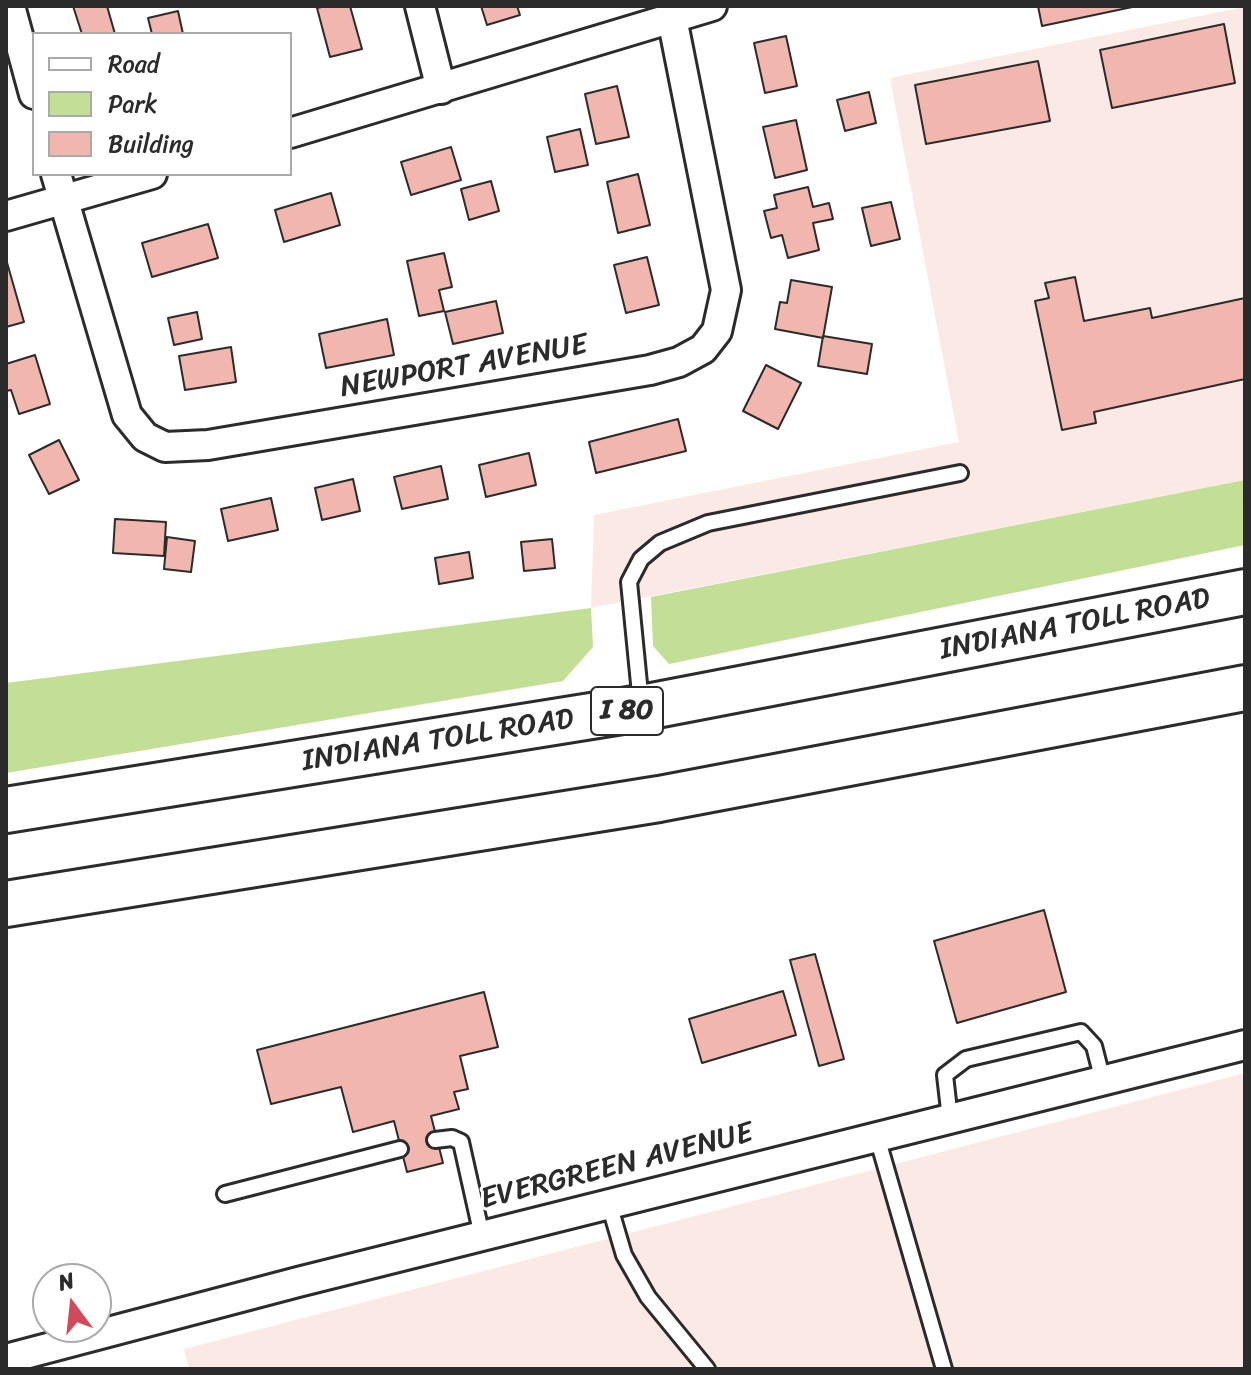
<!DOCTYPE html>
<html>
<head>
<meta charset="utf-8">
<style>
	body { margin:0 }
	#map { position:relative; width:1251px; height:1375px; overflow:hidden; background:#fff; font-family:Sriracha,sans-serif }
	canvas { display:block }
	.frame { position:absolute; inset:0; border:8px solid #2b2b2b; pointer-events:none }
	.legend { position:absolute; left:32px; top:32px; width:260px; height:144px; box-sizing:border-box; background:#fff; border:2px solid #aaa; margin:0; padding:10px 14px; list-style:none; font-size:24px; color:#2b2b2b }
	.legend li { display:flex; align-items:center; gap:16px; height:40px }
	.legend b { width:40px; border:2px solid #aaa }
	.north { position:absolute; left:32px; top:1263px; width:80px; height:80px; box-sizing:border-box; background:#fff; border:2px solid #aaa; border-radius:50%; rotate:345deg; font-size:22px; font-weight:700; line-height:32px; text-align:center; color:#2b2b2b }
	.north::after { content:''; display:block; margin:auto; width:28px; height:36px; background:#d1495b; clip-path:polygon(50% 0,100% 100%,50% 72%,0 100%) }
</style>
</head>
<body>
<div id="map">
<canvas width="1251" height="1375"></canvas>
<div class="frame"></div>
<ul class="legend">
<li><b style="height:10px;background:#fff"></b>Road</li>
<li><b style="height:22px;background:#c3de95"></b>Park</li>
<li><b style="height:22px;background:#f1b6ad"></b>Building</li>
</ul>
<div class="north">N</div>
</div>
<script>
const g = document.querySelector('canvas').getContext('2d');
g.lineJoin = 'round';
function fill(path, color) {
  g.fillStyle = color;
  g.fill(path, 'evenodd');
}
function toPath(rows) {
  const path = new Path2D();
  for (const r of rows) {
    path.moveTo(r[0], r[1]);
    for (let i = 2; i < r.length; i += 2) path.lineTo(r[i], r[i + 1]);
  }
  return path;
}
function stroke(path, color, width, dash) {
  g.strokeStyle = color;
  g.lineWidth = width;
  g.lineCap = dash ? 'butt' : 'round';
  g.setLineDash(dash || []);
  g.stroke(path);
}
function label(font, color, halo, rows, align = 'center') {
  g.font = font + ' Sriracha,sans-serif';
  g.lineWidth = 6;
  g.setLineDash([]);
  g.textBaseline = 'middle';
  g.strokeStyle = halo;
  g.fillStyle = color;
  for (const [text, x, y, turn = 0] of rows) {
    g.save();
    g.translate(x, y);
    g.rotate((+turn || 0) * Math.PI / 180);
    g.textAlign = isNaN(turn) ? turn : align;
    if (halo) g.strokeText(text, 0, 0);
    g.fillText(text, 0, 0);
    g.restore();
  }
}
fill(toPath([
	[1245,7,1245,480,591,608,594,515,959,442,890,78],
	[1245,1073,1245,1369,189,1369,184,1349]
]), '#fbe9e6');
fill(toPath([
	[1245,480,1245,545,669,664,653,646,651,597],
	[591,608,593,647,563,681,6,773,6,683]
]), '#c3de95');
const building = toPath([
	[73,6,107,6,115,34,82,34,73,6],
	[326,6,350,6,362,49,330,57,317,8,326,6],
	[481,6,517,6,520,15,487,25,481,6],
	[1038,6,1137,6,1042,26,1038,6],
	[178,11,183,34,152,34,148,18,178,11],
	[1224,24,1235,83,1112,108,1100,50,1224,24],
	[786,36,797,86,765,93,754,43,786,36],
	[1038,61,1050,121,926,144,915,85,1038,61],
	[617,86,629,137,596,144,585,94,617,86],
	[869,92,876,123,845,131,837,100,869,92],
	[796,120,807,170,775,178,763,127,796,120],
	[580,129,588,165,555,172,547,137,580,129],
	[451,147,461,180,411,195,401,162,451,147],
	[638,174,650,225,618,233,607,182,638,174],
	[491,181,499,211,469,220,461,189,491,181],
	[808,187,813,207,829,203,833,219,813,223,819,250,788,258,782,235,771,238,764,211,777,208,774,195,808,187],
	[331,193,340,225,284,242,275,210,331,193],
	[891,202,900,239,871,246,862,208,891,202],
	[208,224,218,258,152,277,142,243,208,224],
	[444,253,452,287,439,290,444,311,419,316,407,261,444,253],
	[647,257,659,305,626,313,614,265,647,257],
	[6,259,24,322,6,327,6,259],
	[1075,277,1084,321,1150,308,1152,318,1245,298,1245,379,1094,412,1096,423,1062,430,1035,301,1049,298,1045,283,1075,277],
	[791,280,832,287,823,338,775,329,780,302,787,303,791,280],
	[496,301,503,333,453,344,445,312,496,301],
	[197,312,202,339,174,345,168,318,197,312],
	[387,319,394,355,326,368,319,334,387,319],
	[823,336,872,344,867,374,818,366,823,336],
	[231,347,236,382,185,390,179,356,231,347],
	[35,355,50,404,19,414,11,390,6,391,6,364,35,355],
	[766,365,801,383,778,429,743,411,766,365],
	[678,419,686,451,596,473,589,442,678,419],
	[59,440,79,480,49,494,29,455,59,440],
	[529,453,536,485,486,497,479,465,529,453],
	[441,466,448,499,402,509,394,477,441,466],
	[353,479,360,511,322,520,315,488,353,479],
	[271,498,278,530,228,541,221,509,271,498],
	[115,519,166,522,164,556,113,553,115,519],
	[167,537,195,541,191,572,164,569,167,537],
	[552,539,555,568,524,571,521,542,552,539],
	[469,552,473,578,439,584,435,558,469,552],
	[1044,910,1066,992,957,1023,934,941,1044,910],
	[815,954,844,1059,819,1066,790,960,815,954],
	[783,991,796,1035,702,1063,689,1019,783,991],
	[484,992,498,1047,460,1056,468,1089,454,1092,459,1109,431,1116,443,1163,407,1172,394,1121,353,1132,341,1087,271,1104,257,1050,484,992]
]);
fill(building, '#f1b6ad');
stroke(building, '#2b2b2b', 2);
const lane = toPath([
	[641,704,629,582,641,559,660,543,708,523,960,473],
	[950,1119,945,1075,966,1059,1081,1032,1094,1046,1103,1081],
	[877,1137,944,1369],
	[435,1140,452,1138,461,1142,482,1236],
	[225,1194,400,1149],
	[609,1204,624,1255,648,1297,707,1369]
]);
const street = toPath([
	[10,6,34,94],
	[420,6,441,89],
	[290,133,712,6],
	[56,174,127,415,145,437,165,447,208,445,650,370,679,362,703,349,717,331,726,290,672,18],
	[6,216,152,174],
	[6,1359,298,1282,1245,1045]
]);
const highway = toPath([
	[6,810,641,708,1245,592],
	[6,904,659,799,1245,688]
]);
stroke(lane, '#2b2b2b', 20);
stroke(street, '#2b2b2b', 34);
stroke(highway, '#2b2b2b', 50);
stroke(lane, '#fff', 14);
stroke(street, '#fff', 28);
stroke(highway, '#fff', 44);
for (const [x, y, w] of [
	[627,711,72]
]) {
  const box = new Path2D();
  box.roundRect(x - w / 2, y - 24, w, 48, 6);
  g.fillStyle = '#fff';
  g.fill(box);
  stroke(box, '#2b2b2b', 2);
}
label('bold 28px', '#2b2b2b', null, [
	["I 80",627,711]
]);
label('30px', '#2b2b2b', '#fff', [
	["NEWPORT AVENUE",464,367,-10],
	["INDIANA TOLL ROAD",1075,625,-11],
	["INDIANA TOLL ROAD",438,741,-9],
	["EVERGREEN AVENUE",617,1167,-14]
]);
</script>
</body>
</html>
